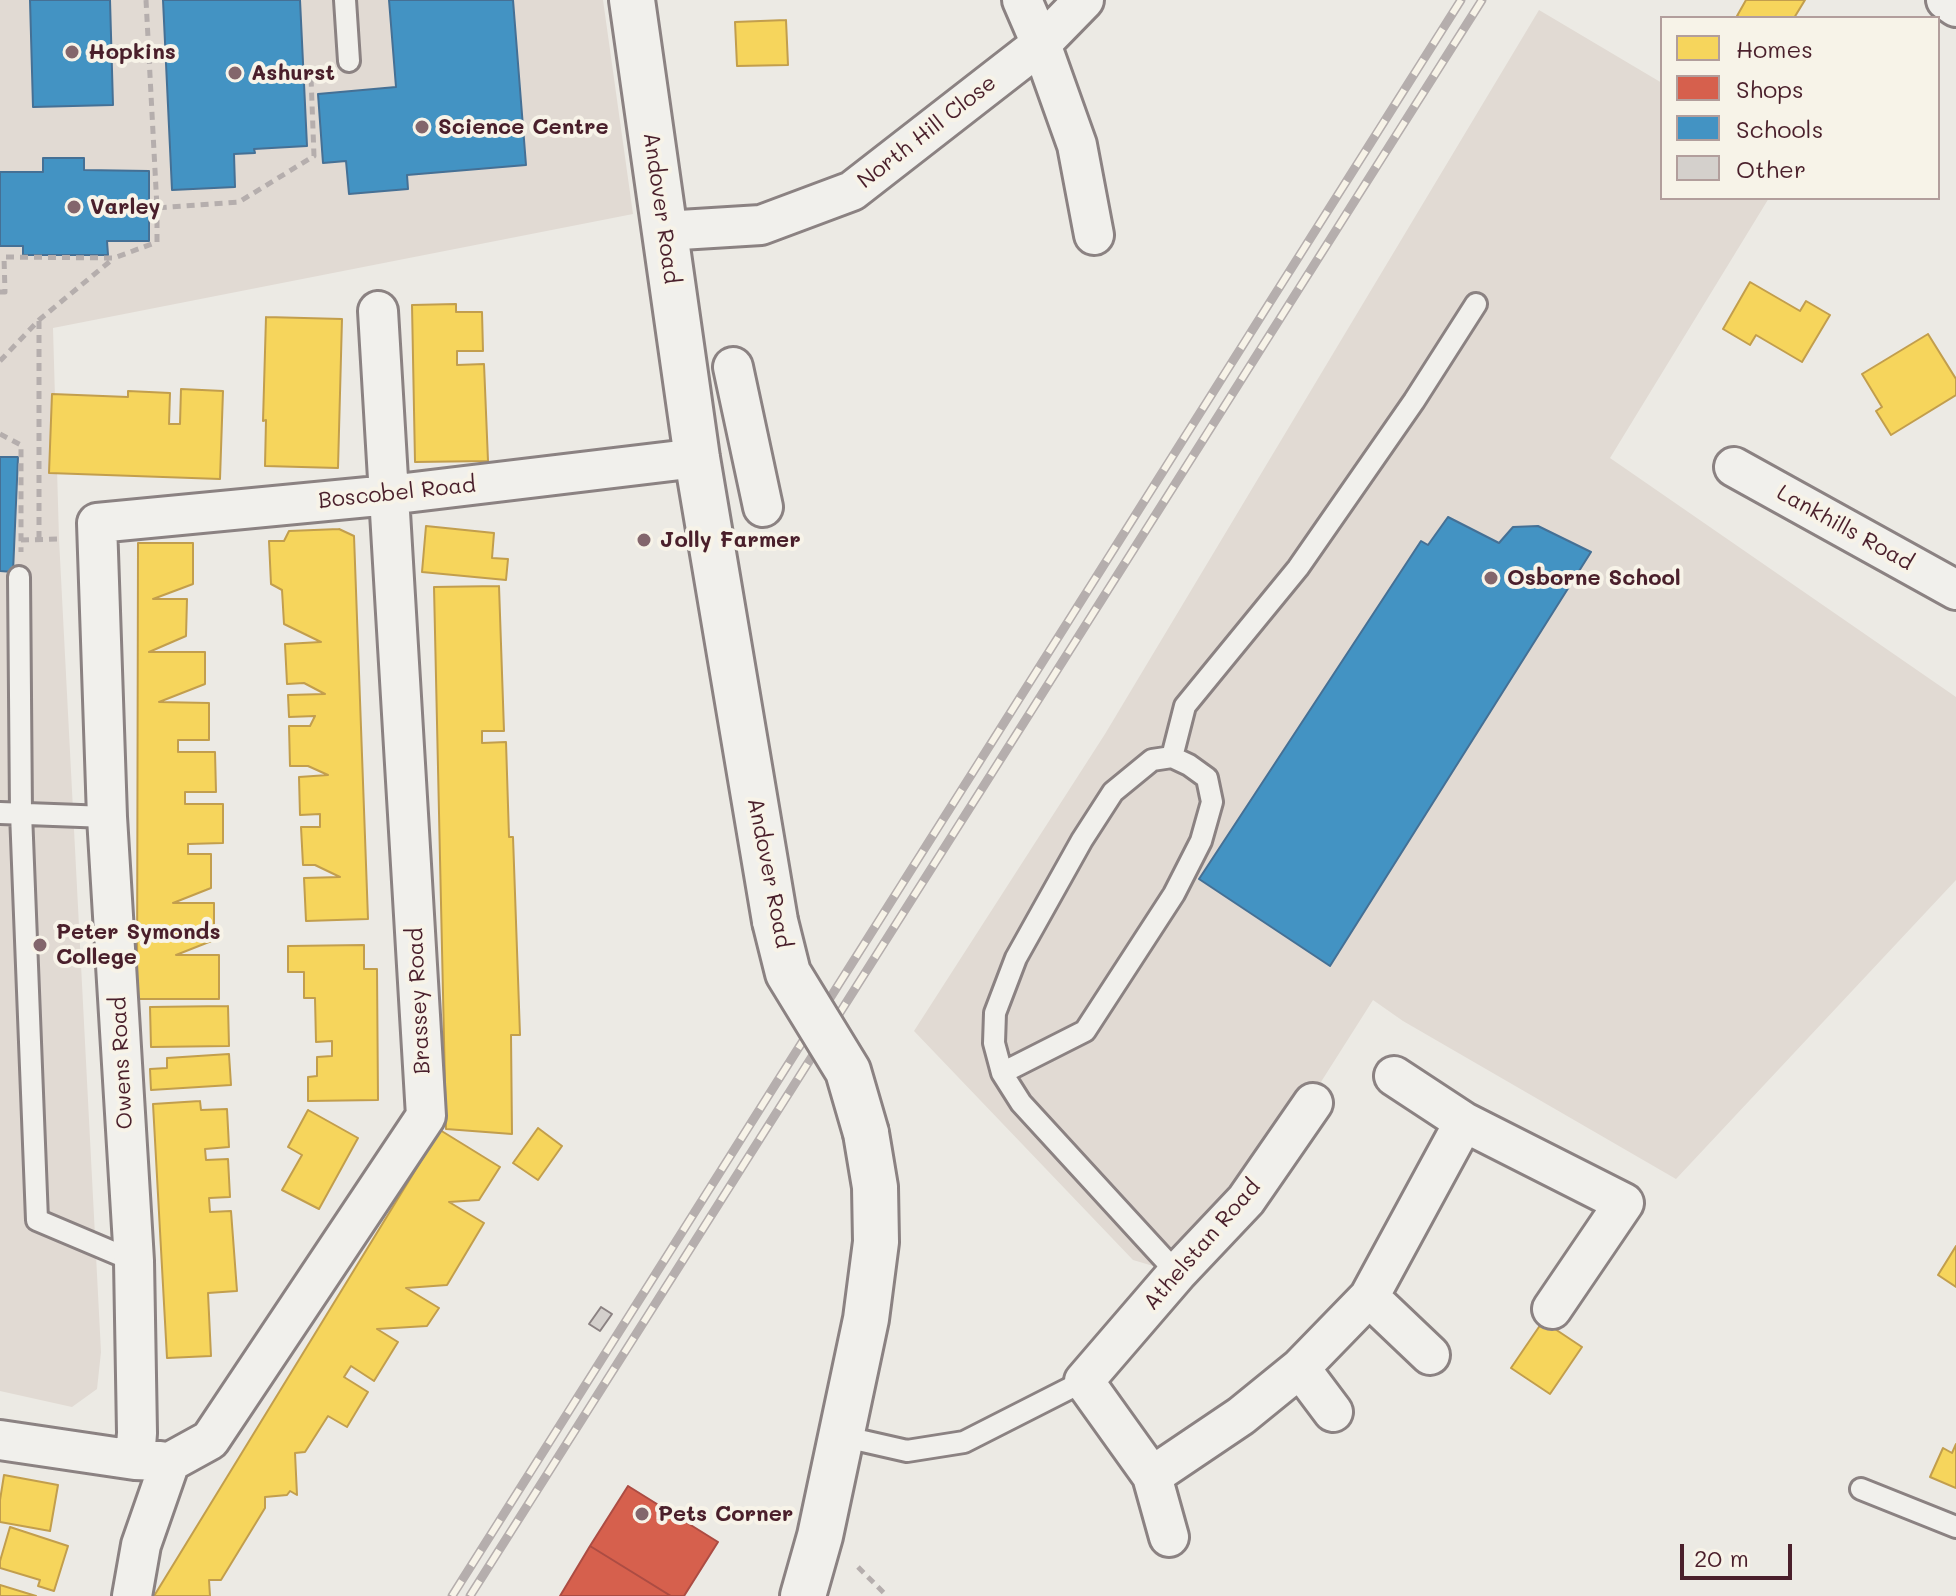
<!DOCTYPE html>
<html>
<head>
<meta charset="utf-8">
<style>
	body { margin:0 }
	#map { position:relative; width:1956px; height:1596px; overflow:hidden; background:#eceae4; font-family:Mali,sans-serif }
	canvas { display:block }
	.legend { position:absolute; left:1660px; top:16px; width:280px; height:184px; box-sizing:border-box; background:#f7f3e8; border:2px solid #b29e9c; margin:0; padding:10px 14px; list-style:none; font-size:24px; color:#4a1f2b }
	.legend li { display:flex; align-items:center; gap:16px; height:40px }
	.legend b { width:40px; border:2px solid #b29e9c }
	.scale { position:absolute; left:1680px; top:1544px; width:112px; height:36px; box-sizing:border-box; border:4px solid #4a1f2b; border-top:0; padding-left:10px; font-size:24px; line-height:28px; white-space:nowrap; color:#4a1f2b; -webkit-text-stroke:6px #f7f3e8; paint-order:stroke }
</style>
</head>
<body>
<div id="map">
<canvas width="1956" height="1596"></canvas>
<ul class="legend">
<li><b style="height:22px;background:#f6d55c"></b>Homes</li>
<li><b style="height:22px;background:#d6604d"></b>Shops</li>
<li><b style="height:22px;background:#4393c3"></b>Schools</li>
<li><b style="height:22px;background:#d4d0cc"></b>Other</li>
</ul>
<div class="scale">20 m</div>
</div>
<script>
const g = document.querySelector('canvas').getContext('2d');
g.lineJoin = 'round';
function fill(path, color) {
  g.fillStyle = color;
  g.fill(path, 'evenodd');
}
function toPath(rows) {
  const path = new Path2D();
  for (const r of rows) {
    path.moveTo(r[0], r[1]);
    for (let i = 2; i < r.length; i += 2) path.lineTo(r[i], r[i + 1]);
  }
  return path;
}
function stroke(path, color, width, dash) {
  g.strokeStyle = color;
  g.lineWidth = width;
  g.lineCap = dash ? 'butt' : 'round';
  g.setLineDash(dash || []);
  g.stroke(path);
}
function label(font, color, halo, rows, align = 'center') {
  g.font = font + ' Mali,sans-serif';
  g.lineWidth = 8;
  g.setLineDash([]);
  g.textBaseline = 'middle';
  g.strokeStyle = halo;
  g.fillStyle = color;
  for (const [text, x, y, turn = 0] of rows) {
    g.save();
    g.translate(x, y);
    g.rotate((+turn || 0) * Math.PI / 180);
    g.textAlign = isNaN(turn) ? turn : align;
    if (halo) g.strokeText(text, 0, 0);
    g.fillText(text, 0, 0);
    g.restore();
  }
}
fill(toPath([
	[0,0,603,0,633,214,53,328,59,539,101,1352,97,1389,72,1407,0,1391],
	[1539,10,1662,83,1662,198,1769,198,1610,458,1956,697,1956,880,1676,1179,1403,1021,1373,1000,1246,1200,1177,1273,1133,1260,914,1031,1105,734]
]), '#e1dad3');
const homes = toPath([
	[1746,0,1805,0,1794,18,1741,18,1737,16,1746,0],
	[786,20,788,65,737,66,735,22,786,20],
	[1750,282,1800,311,1806,301,1830,315,1802,362,1756,335,1750,345,1723,329,1750,282],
	[456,304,456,312,482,312,483,351,457,351,457,365,484,364,488,461,415,462,412,305,456,304],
	[266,317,342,319,338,468,265,466,266,420,263,421,266,317],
	[1928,334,1956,379,1956,395,1891,435,1876,411,1882,407,1862,374,1928,334],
	[181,389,223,391,220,479,49,473,52,394,128,397,128,391,170,393,169,424,180,424,181,389],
	[426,526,494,533,492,558,508,559,506,580,422,572,426,526],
	[339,529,354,536,368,919,306,921,304,878,340,877,315,865,303,865,301,827,320,827,320,814,300,815,299,777,328,775,308,766,290,766,289,726,310,726,315,716,289,717,288,695,325,694,304,683,287,684,285,644,321,642,284,624,282,590,271,584,269,541,284,541,289,531,339,529],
	[138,543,193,543,193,584,153,599,187,599,186,636,149,652,205,652,205,684,159,702,209,703,209,740,178,740,178,752,215,752,216,792,185,792,185,804,223,804,223,843,188,844,188,854,211,854,211,888,173,903,214,903,214,940,176,955,219,955,219,999,137,999,138,543],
	[499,586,504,731,482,731,482,743,506,742,509,837,513,837,520,1035,511,1035,512,1134,446,1129,434,587,499,586],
	[364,945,364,969,377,969,378,1100,308,1101,308,1077,317,1076,317,1057,332,1056,332,1041,316,1042,315,998,304,998,304,972,288,972,288,946,364,945],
	[228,1006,229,1046,151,1047,150,1007,228,1006],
	[229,1054,231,1085,151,1090,150,1069,167,1068,167,1058,229,1054],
	[200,1101,201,1110,227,1109,229,1147,205,1149,206,1160,228,1159,230,1197,209,1198,210,1212,231,1211,237,1291,208,1293,211,1356,167,1358,153,1104,200,1101],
	[308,1110,358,1138,319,1209,282,1190,302,1155,288,1147,308,1110],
	[538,1128,562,1146,538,1180,513,1163,538,1128],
	[440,1130,500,1167,479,1200,449,1202,484,1223,447,1285,406,1288,439,1308,427,1326,377,1329,398,1342,374,1381,351,1366,344,1377,368,1392,347,1427,328,1416,305,1452,295,1453,297,1495,290,1491,287,1495,265,1497,265,1508,221,1580,209,1580,210,1596,154,1596,440,1130],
	[1956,1246,1956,1287,1938,1275,1956,1246],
	[1543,1321,1582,1347,1550,1394,1511,1368,1543,1321],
	[1956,1444,1956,1488,1930,1477,1943,1448,1952,1453,1956,1444],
	[4,1475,58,1485,50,1531,0,1522,0,1500,4,1475],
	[10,1527,68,1546,54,1591,38,1586,40,1580,0,1568,0,1561,10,1527],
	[0,1585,36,1596,0,1596,0,1585]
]);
fill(homes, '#f6d55c');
stroke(homes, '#c29e4d', 2);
const shops = toPath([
	[628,1486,718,1542,684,1596,671,1596,590,1546,628,1486],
	[590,1546,671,1596,560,1596,590,1546]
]);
fill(shops, '#d6604d');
stroke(shops, '#ac4c43', 2);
const schools = toPath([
	[30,0,110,0,113,105,33,107,30,0],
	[163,0,300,0,307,146,254,149,255,153,234,154,235,187,172,190,163,0],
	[389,0,513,0,526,165,407,175,408,189,349,194,346,161,323,163,318,94,396,87,389,0],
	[43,158,84,158,84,170,149,171,149,241,107,241,108,255,23,255,23,246,0,246,0,172,43,172,43,158],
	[0,457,18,457,13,572,0,571,0,457],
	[1448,517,1499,543,1513,527,1538,526,1591,552,1330,966,1199,879,1421,541,1428,545,1448,517]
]);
fill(schools, '#4393c3');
stroke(schools, '#457095', 2);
const building = toPath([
	[601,1307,612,1314,600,1331,589,1324,601,1307]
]);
fill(building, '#d4d0cc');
stroke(building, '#8b8282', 2);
const lane = toPath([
	[345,0,349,61],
	[19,577,21,813,37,1220,134,1261],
	[1172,757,1185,706,1298,568,1414,401,1476,304],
	[0,813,107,817],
	[1002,1073,1085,1031,1174,894,1201,841,1212,802,1207,778,1189,765,1172,757,1152,760,1113,792,1082,840,1016,958,995,1013,994,1043,1002,1073,1021,1103,1177,1273],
	[841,1436,907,1451,964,1442,1084,1381],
	[1861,1489,1956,1527]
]);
const street = toPath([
	[1022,0,1041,44,1077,145,1094,235],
	[1946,0,1956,7],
	[664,231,761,225,852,191,1041,44,1084,0],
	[733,367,763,507],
	[1734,467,1956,590],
	[1394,1076,1464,1122,1624,1203,1552,1309],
	[1369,1297,1430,1355],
	[1300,1368,1333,1412],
	[0,1440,135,1460,160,1461],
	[135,1460,137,1433,134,1261,107,817,97,523,389,495,697,458],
	[1152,1476,1241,1416,1300,1368,1369,1297,1464,1122],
	[1169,1537,1152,1476,1084,1381,1177,1273,1246,1200,1313,1103],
	[132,1596,141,1545,170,1462,210,1440,426,1116,378,311]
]);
const secondary = toPath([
	[632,0,697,458,775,921],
	[803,1596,820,1536,866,1319,876,1242,875,1187,866,1133]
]);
stroke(lane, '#8b8282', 26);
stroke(street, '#8b8282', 44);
stroke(secondary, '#8b8282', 50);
stroke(toPath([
	[146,0,157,208,239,202,314,156,311,77,321,75,321,73],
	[0,292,5,292,4,257,114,258,157,242,157,208],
	[0,361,39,320,114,258],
	[0,434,21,445,21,552],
	[39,539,39,320],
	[21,540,60,539],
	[858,1567,887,1596]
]), '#b5aead', 5, [8, 6]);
stroke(lane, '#f1f0ec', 20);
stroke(street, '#f1f0ec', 38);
stroke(secondary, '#f1f0ec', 44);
const rail = toPath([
	[452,1596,1461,0],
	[470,1596,1482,0]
]);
stroke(rail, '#b5aead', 9);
stroke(rail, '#f7f3e8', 6, [18]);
const secondaryBridge = toPath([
	[775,921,788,973,848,1071,866,1133]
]);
stroke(secondaryBridge, '#8b8282', 50, []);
stroke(secondaryBridge, '#f1f0ec', 44);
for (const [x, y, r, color] of [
	[72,52,8,"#83666c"],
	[235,73,8,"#83666c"],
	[422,127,8,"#83666c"],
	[74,207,8,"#83666c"],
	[644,540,8,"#83666c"],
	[1491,578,8,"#83666c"],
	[40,945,8,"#83666c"],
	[642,1514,8,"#83666c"]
]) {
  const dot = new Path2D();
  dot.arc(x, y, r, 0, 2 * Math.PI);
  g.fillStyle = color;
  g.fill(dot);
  stroke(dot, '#f7f3e8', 3);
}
label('bold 22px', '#4a1f2b', '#f7f3e8', [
	["Hopkins",88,52],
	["Ashurst",251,73],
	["Science Centre",438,127],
	["Varley",90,207],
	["Jolly Farmer",660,540],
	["Osborne School",1507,578],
	["Peter Symonds",56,932],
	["College",56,957],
	["Pets Corner",658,1514]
], 'left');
label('22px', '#4a1f2b', '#f7f3e8', [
	["North Hill Close",927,132,-38],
	["Andover Road",661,208,82],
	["Boscobel Road",397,493,-6],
	["Lankhills Road",1845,528,29],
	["Andover Road",769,873,79],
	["Brassey Road",419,1001,-93],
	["Owens Road",122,1063,-93],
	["Athelstan Road",1202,1245,-49]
]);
</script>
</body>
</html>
